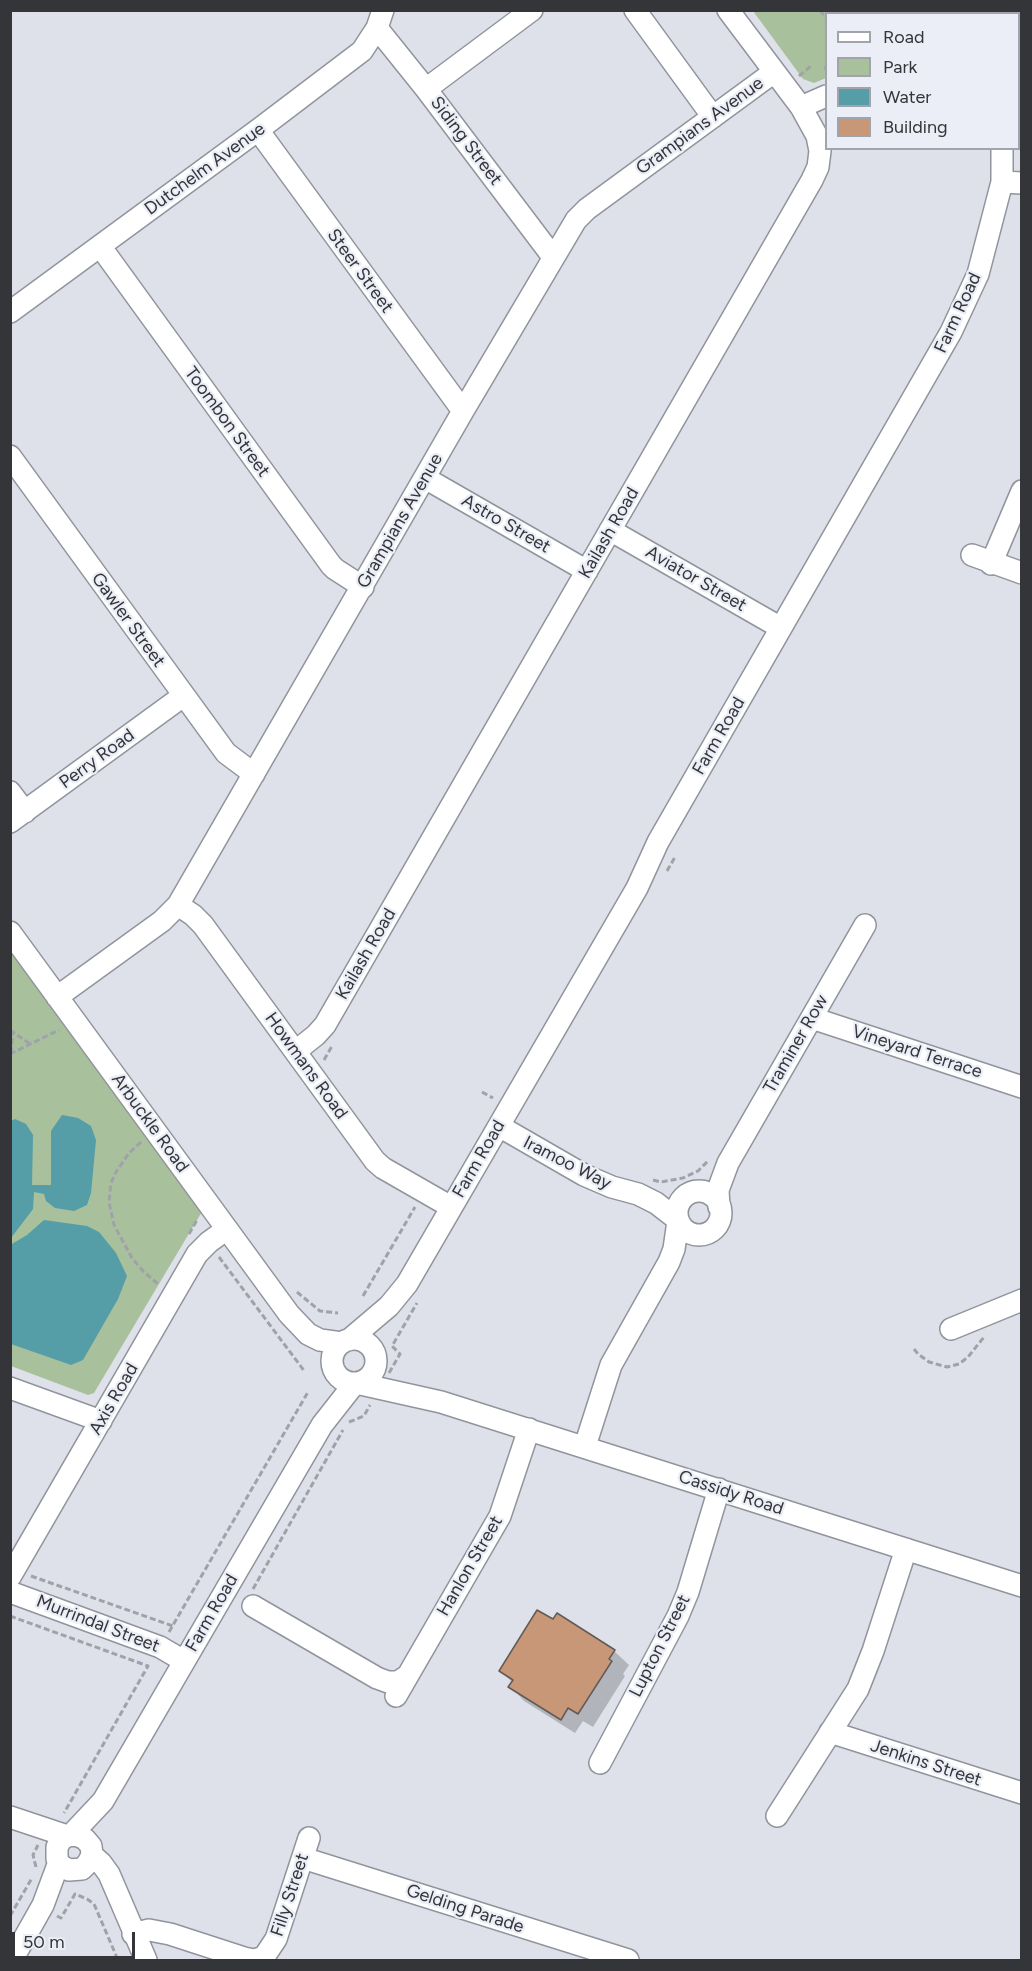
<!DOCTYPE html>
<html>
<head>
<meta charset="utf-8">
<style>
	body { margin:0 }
	#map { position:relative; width:1032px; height:1971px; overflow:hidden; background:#dee1ea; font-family:Figtree,sans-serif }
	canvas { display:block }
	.frame { position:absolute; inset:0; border:12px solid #343538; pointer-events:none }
	.legend { position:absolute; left:825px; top:12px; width:195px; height:138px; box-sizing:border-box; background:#ebeef7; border:2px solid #a2a4ab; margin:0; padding:8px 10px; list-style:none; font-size:18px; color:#343538 }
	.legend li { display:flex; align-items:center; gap:12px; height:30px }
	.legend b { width:30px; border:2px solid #a2a4ab }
	.scale { position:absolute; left:12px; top:1932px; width:123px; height:27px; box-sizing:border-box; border:3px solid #343538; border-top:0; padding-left:8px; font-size:18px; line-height:21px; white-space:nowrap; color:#343538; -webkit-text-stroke:4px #ebeef7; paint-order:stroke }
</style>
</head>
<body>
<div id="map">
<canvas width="1032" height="1971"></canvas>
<div class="frame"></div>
<ul class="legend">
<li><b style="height:8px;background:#fff"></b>Road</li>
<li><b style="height:16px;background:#a8c09b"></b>Park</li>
<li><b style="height:16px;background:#559da7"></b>Water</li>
<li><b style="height:16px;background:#c89777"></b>Building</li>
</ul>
<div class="scale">50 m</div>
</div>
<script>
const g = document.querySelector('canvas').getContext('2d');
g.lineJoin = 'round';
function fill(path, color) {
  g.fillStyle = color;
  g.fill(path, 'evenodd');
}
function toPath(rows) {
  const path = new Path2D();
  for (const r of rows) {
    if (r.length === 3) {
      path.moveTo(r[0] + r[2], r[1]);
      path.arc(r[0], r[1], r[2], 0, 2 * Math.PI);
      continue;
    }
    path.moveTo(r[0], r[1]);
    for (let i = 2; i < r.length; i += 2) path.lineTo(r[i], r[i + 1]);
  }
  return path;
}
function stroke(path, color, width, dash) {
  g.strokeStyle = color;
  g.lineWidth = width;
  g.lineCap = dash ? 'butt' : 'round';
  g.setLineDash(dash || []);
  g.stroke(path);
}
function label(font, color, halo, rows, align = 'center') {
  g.font = font + ' Figtree,sans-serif';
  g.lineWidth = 4.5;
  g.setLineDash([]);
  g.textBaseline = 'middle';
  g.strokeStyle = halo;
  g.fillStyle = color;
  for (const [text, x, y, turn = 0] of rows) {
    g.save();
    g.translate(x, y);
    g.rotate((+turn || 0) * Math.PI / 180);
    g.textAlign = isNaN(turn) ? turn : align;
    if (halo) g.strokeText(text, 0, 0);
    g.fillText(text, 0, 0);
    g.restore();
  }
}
fill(toPath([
	[948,10,949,13,826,14,826,78,814,83,803,79,753,11],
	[10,946,203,1210,94,1393,88,1395,11,1366]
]), '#a8c09b');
fill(toPath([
	[62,1115,78,1118,91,1126,96,1140,91,1193,87,1205,74,1211,55,1208,46,1201,44,1194,34,1192,33,1209,11,1238,11,1121,15,1119,26,1124,33,1135,32,1185,51,1185,51,1131],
	[44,1220,87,1226,99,1232,116,1253,127,1276,118,1299,83,1360,71,1365,11,1344,11,1242,12,1244,27,1235]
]), '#559da7');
fill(toPath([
	[614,1651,629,1665,623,1674,625,1676,593,1727,583,1721,575,1733,524,1701,510,1686,513,1683,501,1671]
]), '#0003');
const building = toPath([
	[537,1610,553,1619,557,1613,615,1650,609,1659,612,1661,578,1714,568,1708,561,1720,508,1687,513,1680,499,1671,537,1610]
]);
fill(building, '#c89777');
stroke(building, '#625a56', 1.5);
const minor = toPath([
	[635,10,713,117],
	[977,10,978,14],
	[377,28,426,89,553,257],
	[426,89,532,10],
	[801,107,826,96],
	[258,130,463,411],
	[1002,182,1022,183],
	[100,246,331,565,335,569,363,587],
	[10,312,258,130,362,51,377,28,383,10],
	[10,456,226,753,254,774],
	[425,478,587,571],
	[610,530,781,628],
	[972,555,1022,573],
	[991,564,1022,491],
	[10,792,25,812],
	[10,822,183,696],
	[178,905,193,915,203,925,375,1161,383,1168,451,1207],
	[10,932,289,1314,308,1334,320,1340,342,1343],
	[57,997,162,921,178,905,463,411,576,220,587,209,774,72],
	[812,1018,1022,1087],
	[296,1051,316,1035,325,1025,812,180,818,167,820,151,817,136,801,107,728,10],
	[499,1126,584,1175,612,1187,638,1194,656,1203,678,1220],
	[699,1213,22],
	[719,1207,718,1190,728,1163,865,925],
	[951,1329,1022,1300],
	[354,1361,22],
	[349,1340,389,1306,407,1284,637,888,658,842,951,332,978,274,1002,182,1002,148],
	[356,1383,441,1402,1022,1586],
	[10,1388,101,1421],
	[585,1446,611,1365,669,1262,674,1249,678,1221],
	[10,1577,197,1254,209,1242,227,1229],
	[10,1592,160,1647,184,1661],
	[253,1606,377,1678,388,1682,398,1682,407,1676],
	[396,1696,500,1516,529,1429],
	[830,1732,1022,1793],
	[600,1763,678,1616,688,1592,719,1489],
	[777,1816,858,1689,873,1651,906,1549],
	[10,1817,67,1836,76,1835,85,1839,91,1846,92,1855,88,1863,82,1869,69,1870,60,1865,57,1859,57,1847,61,1840,67,1836],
	[71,1835,103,1801,322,1425,355,1383],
	[92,1855,101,1863,109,1874,146,1960],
	[303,1858,628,1960],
	[133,1934,149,1930,170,1934,244,1958,254,1960,264,1957,276,1939,309,1838],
	[12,1960,43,1905,59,1862]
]);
stroke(minor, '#90949c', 24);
stroke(toPath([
	[820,10,826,18],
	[884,14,886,10],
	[916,14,917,10],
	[825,70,826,66],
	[799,76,811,66],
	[667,871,675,857],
	[10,1030,30,1044],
	[11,1053,13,1032],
	[10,1054,59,1030],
	[324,1060,332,1046],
	[482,1092,493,1098],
	[141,1142,129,1153,116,1172,111,1183,109,1202,114,1225,132,1258,143,1271,158,1284],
	[653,1180,661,1182,683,1178,698,1171,709,1160],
	[189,1234,197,1220],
	[219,1257,305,1372],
	[297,1292,320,1311,338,1313],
	[363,1296,415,1207],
	[914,1349,918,1354,929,1362,947,1367,959,1364,968,1357,984,1337],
	[389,1373,400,1354,392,1346,417,1303],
	[349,1422,364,1416,370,1405],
	[31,1576,173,1626],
	[253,1589,343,1430],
	[10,1616,148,1666,64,1813],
	[169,1632,308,1392],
	[36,1867,33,1855,38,1845],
	[10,1916,32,1878],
	[57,1916,61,1918,75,1894,87,1899,94,1904,118,1960]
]), '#a0a2a9', 3, [6, 3]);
stroke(minor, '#fff', 21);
label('18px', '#343538', '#ebeef7', [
	["Grampians Avenue",700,126,-36],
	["Siding Street",466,141,53],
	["Dutchelm Avenue",205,169,-36],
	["Steer Street",360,271,54],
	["Farm Road",958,313,-65],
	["Toombon Street",227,422,54],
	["Grampians Avenue",400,521,-60],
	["Astro Street",506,524,30],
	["Kailash Road",609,533,-60],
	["Aviator Street",696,579,30],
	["Gawler Street",128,620,54],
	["Farm Road",719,736,-60],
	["Perry Road",97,759,-36],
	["Kailash Road",366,954,-60],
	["Traminer Row",796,1044,-60],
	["Vineyard Terrace",917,1052,18],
	["Howmans Road",306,1066,54],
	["Arbuckle Road",150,1123,54],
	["Farm Road",479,1159,-60],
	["Iramoo Way",567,1163,27],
	["Axis Road",114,1399,-60],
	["Cassidy Road",731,1493,18],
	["Hanlon Street",470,1566,-60],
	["Farm Road",212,1613,-60],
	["Murrindal Street",98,1624,21],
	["Lupton Street",660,1646,-63],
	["Jenkins Street",926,1763,18],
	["Filly Street",290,1895,-72],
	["Gelding Parade",465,1909,18]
]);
</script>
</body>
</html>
